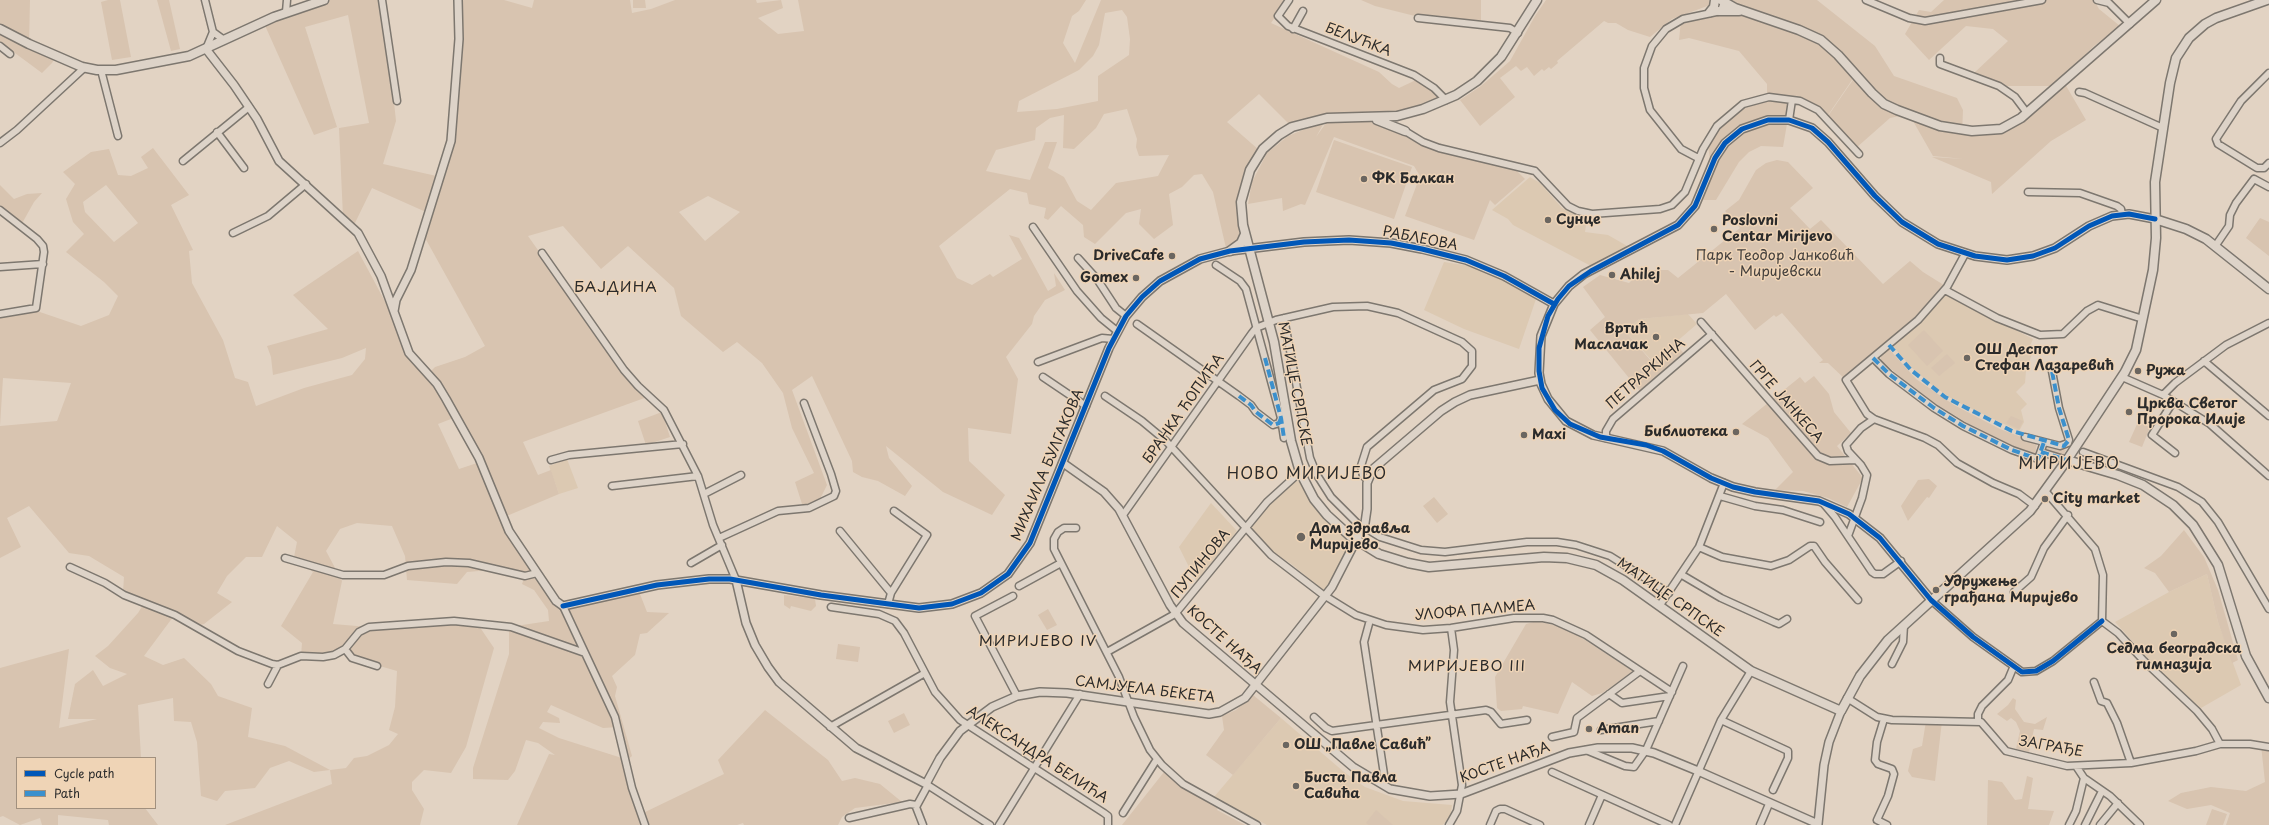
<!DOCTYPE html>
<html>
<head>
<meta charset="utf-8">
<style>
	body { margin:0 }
	#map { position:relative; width:2269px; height:825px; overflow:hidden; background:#e2d3c3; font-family:"Playpen Sans",sans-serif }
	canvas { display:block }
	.legend { position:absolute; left:16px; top:757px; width:140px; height:52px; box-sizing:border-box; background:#efd4b6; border:1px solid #a1907e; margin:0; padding:5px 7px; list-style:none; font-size:12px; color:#2b2b2b }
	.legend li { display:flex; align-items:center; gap:8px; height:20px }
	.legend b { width:20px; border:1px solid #a1907e }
</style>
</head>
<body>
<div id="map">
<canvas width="2269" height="825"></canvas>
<ul class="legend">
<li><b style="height:5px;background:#0057b8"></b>Cycle path</li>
<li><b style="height:5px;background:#3b90cd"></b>Path</li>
</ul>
</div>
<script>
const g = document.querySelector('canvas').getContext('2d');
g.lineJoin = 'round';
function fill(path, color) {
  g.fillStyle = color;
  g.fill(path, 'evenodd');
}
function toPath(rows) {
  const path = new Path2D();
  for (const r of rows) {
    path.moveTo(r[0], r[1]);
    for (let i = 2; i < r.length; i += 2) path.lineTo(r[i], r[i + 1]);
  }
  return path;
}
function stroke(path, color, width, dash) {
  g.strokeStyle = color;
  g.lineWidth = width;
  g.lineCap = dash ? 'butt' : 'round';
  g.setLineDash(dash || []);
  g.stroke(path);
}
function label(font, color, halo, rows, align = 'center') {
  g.font = font + ' "Playpen Sans",sans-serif';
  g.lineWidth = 3;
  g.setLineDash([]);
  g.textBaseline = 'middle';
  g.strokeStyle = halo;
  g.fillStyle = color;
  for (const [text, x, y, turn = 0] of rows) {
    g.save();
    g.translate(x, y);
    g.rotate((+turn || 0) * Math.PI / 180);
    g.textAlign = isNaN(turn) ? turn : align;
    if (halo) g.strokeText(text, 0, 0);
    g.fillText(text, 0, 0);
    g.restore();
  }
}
fill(toPath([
	[1530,177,1540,183,1562,208,1587,218,1585,232,1608,235,1629,247,1591,266,1513,225,1508,219,1492,210],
	[1444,262,1470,266,1503,280,1536,299,1519,349,1464,329,1424,310],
	[1943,295,1947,295,2033,339,2030,346,2034,348,2026,371,2025,383,2016,392,2027,404,2021,410,2024,422,2019,431,1955,401,1929,383,1911,367,1891,344],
	[1688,314,1697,324,1653,362,1625,331,1639,319],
	[567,459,578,488,559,494,549,466],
	[1297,481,1301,483,1310,499,1324,516,1351,543,1327,587,1323,590,1290,563,1272,552,1251,529,1252,524,1273,500,1293,482],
	[1211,503,1237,531,1197,583,1179,547],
	[2207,574,2218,622,2241,685,2201,708,2173,686,2115,622,2169,592],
	[1281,718,1344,772,1365,787,1403,801,1452,805,1451,814,1443,825,1267,825,1214,797]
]), '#dcc9b2');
fill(toPath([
	[0,0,30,0,29,44,56,56,52,63,42,73,0,42],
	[108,0,120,0,131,57,112,60,101,2],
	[157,0,169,0,180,49,171,51],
	[324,0,382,0,397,101,394,102,396,121,383,164,441,177,453,127,457,0,504,0,532,8,534,0,630,0,632,13,651,9,675,0,756,0,757,3,781,0,783,8,758,18,778,34,804,31,798,0,1086,0,1079,11,1072,16,1063,43,1075,63,1101,0,1287,0,1271,23,1379,72,1392,84,1399,88,1416,80,1434,90,1445,99,1396,113,1339,116,1292,127,1259,94,1227,122,1259,150,1243,177,1238,207,1240,236,1232,246,1226,248,1213,192,1202,174,1194,175,1182,187,1169,194,1173,225,1154,239,1139,224,1141,209,1126,213,1095,244,1084,237,1083,225,1061,206,1048,220,1044,218,1046,208,1029,204,1027,193,1010,189,939,246,957,278,972,285,990,274,993,277,1022,259,1009,235,1019,238,1048,291,1056,286,1054,273,1065,290,1045,300,1034,316,1032,324,1006,357,1018,379,1011,434,968,428,969,461,1005,495,992,515,943,492,886,446,889,458,912,486,905,496,878,481,862,477,853,472,852,461,812,376,792,390,827,485,820,499,809,505,802,504,795,482,814,473,792,428,783,393,762,363,737,342,723,352,681,316,674,288,628,246,601,269,563,226,528,236,605,345,650,396,523,442,538,475,551,470,559,494,502,518,563,606,638,589,647,612,669,613,647,633,640,634,635,655,612,676,617,687,615,696,632,756,627,760,641,814,724,774,718,760,765,710,828,760,842,781,855,778,880,784,902,802,855,808,842,817,838,825,744,825,743,823,737,825,517,825,549,754,555,755,538,743,526,740,515,771,508,780,473,779,473,768,509,654,509,627,549,621,548,610,534,590,522,584,525,576,502,569,467,572,457,584,407,580,405,556,392,526,357,523,340,529,326,551,342,581,333,624,369,627,382,625,477,623,494,648,466,747,451,773,424,770,412,782,412,790,424,809,420,825,225,825,332,784,330,770,314,772,289,761,270,768,255,788,225,791,217,801,201,796,197,742,191,722,174,721,173,698,138,705,141,758,17,758,17,808,145,808,158,825,109,825,108,820,58,815,58,825,42,825,40,818,20,825,3,816,0,817,0,668,69,649,59,728,97,719,68,719,75,684,93,670,103,686,127,674,110,668,95,656,108,646,138,613,146,600,136,595,123,592,124,577,89,556,69,553,29,506,7,518,21,547,0,558,0,318,34,310,81,326,109,315,118,296,104,282,66,252,84,234,73,222,66,199,75,184,63,172,91,152,109,149,118,175,131,176,148,168,141,157,153,148,189,195,171,205,193,250,189,251,192,283,223,340,235,378,248,382,256,406,304,388,352,375,365,359,366,348,342,358,273,375,271,357,267,346,328,329,293,295,358,251,404,337,409,353,428,374,435,367,465,357,485,346,424,236,426,212,372,188,354,225,343,217,339,128,369,123,348,15,305,27,337,127,314,135,263,21],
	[1122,10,1127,17,1130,39,1129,55,1098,76,1098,101,1057,109,1017,112,1019,101,1079,70,1093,56,1099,45,1105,13],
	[1127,109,1137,139,1136,147,1139,156,1169,155,1158,176,1116,183,1091,210,1077,201,1064,177,1048,168,1057,142,1045,142,1030,180,986,171,996,150,1035,140,1036,128,1050,118,1064,115,1063,148,1074,149,1096,128,1104,114],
	[106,185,138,223,114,242,85,212,83,202],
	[708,196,740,212,705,241,679,212],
	[3,378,71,383,57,421,0,426],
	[456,417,480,462,459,469,438,424],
	[277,526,297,542,294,557,313,572,281,626,302,643,301,656,334,655,345,649,352,658,397,671,395,707,389,730,398,734,389,745,367,756,354,758,346,768,330,770,285,746,248,737,252,708,218,696,211,684,184,658,163,665,144,656,173,617,196,626,204,624,232,602,217,593,227,576,246,557,262,557],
	[551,705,603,728,618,727,625,759,559,738,539,728,543,722,560,723,559,718,547,712],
	[633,0,645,0,646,8,633,8],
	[1361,0,1481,0,1481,22,1419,17,1375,6],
	[1546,0,1709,0,1710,5,1672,19,1650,37,1628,30,1616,23,1608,23,1604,21,1557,61,1558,63,1551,69,1549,67,1544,71,1542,69,1534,76,1527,67,1521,71,1516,66,1500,78,1515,97,1480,126,1460,100,1481,86,1510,61,1535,16],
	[1724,0,1817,0,1875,46,1894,76,1957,98,1963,110,1962,135,1996,133,2065,84,2086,120,2051,141,1992,194,1991,182,1932,157,1964,159,1933,156,1909,114,1890,118,1856,148,1828,116,1857,74,1833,48],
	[1944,0,2094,0,2099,9,2120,26,2094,46,2053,86,2004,86,1973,74,2008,41,1993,29,1966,26,1929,60,1905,34,1919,10,1931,12],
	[1743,12,1819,41,1854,77,1826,118,1817,111,1799,102,1791,101,1783,147,1761,146,1749,152,1739,162,1716,200,1697,200,1711,166,1707,139,1742,106,1767,99,1767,84,1739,51,1689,38,1679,40,1681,20,1693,16],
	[1325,121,1316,137,1326,123,1372,121,1406,131,1432,146,1515,169,1525,179,1495,205,1490,200,1474,240,1405,216,1420,176,1414,166,1334,137,1305,205,1301,204,1283,211,1282,198,1248,204,1252,182,1267,153,1288,136],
	[1334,140,1412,167,1394,219,1316,192],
	[1777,160,1788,162,1813,188,1790,208,1810,229,1821,220,1883,284,1910,261,1923,272,1947,287,1934,303,1846,380,1828,363,1819,363,1823,360,1782,313,1776,317,1774,315,1755,330,1726,294,1703,313,1639,319,1625,331,1652,362,1675,343,1686,356,1642,394,1590,330,1605,317,1583,287,1600,275,1629,283,1642,270,1668,270,1678,278,1740,228,1725,211,1739,200,1756,170,1766,163],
	[0,185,14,199,27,194,42,193,34,202,20,227,0,210],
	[2260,218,2269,222,2269,256,2246,238],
	[1924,330,1943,351,1927,366,1908,345],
	[1887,349,1890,350,1916,379,1954,405,2000,429,2037,443,2035,454,2031,455,1969,424,1918,393,1881,360,1881,354],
	[1947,354,1955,363,1939,376,1931,368],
	[1814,376,1829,394,1834,412,1851,433,1837,446,1863,478,1847,507,1828,498,1803,491,1775,490,1793,472,1768,438,1742,424,1800,377,1805,383],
	[662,412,670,437,646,445,638,421],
	[2011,416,2023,421,2019,429,2006,423],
	[2138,422,2150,427,2142,447,2129,442],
	[2048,445,2066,450,2063,456,2045,451,2045,446],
	[1929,479,1937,486,1929,498,1927,497,1908,521,1901,506,1918,480],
	[1434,497,1448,514,1437,523,1423,506],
	[2184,530,2204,557,2218,590,2238,660,2232,663,2218,622,2207,574,2169,592,2155,573,2144,568,2161,556],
	[784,595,815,599,816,606,811,611,791,606,790,609,784,605],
	[1048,609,1057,625,1047,630,1038,615],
	[1537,621,1568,629,1634,672,1602,693,1592,696,1572,682,1558,714,1523,706,1522,709,1501,711,1497,708,1495,677,1526,624],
	[838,644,860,647,858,662,836,659],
	[1253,695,1281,718,1233,775,1206,755,1224,730,1222,716,1236,710],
	[2013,698,2016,700,2015,709,2024,722,2035,724,2047,717,2043,730,2034,729,2029,752,2016,749,2020,731,2016,722,2011,718,2007,721,1997,714,2008,705],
	[904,713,910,725,894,733,888,721],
	[1926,721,1942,721,1935,781,1912,777,1908,771,1913,749,1922,746],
	[2261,745,2269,747,2269,825,2226,825,2230,813,2211,805,2187,809,2168,801,2181,793,2211,787,2246,791,2265,782],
	[1164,772,1194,794,1218,807,1217,810,1245,825,1122,825],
	[2027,776,2033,778,2028,809,2054,811,2049,825,1987,825,1988,780,2002,782,2015,800,2022,799],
	[2212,809,2227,814,2223,825,2206,825],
	[1376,810,1393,825,1369,825,1366,823]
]), '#d8c4b0');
const minor = toPath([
	[205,0,213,32,224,40],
	[382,0,397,101],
	[1289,0,1278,16,1288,26,1414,75,1434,88,1446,100],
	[1866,0,1909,18,1925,21,2042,0],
	[2097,0,2109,3,2130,24],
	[286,12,287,0],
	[1418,18,1510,28,1518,33],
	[1293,29,1303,11],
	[0,46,10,54],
	[206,49,213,32],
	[1940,58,1940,64,1999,86,2015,97,2027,113],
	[101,70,118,136],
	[2269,73,2241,101,2216,139,2218,144,2257,168,2264,168,2269,163],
	[2079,92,2085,93,2163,128],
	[1789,120,1792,100],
	[1405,131,1423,142,1439,148,1535,171,1568,206,1578,211,1592,214,1660,209,1672,205,1685,192,1703,149,1717,126,1743,104,1769,97,1800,101,1818,110,1859,154],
	[217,132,244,168],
	[0,143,17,130,84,68],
	[1698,158,1681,149,1650,110,1644,88,1644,68,1652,46,1666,29,1683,19,1721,11,1724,2],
	[183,161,249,107],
	[2028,192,2080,193,2117,206,2121,209,2122,214],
	[0,210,37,239,43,246,44,252,36,308,0,314],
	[1033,227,1077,291,1101,318,1117,331],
	[233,233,268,216,306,184],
	[2216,245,2229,226,2230,215,2236,203,2254,179,2269,187],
	[542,253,624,370,638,386,664,410,698,476,713,525,736,580],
	[1965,254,1947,287,1918,320,1846,380,1867,414,1874,419,1925,438,1938,445,1957,463,1993,483,2019,494,2035,506],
	[1078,258,1097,279,1116,308,1126,316],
	[1216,265,1240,281,1246,289,1281,418,1284,438],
	[0,267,43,264],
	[1945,290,1997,318,2040,335,2063,334,2087,311,2098,305,2143,319],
	[1284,318,1310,458,1317,475,1331,497,1357,523,1380,537,1421,550,1445,552,1527,542,1557,542,1576,545,1610,556,1669,593],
	[1701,322,1818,456,1830,461,1856,460],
	[1137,324,1239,396,1251,405,1256,412,1273,425,1279,423,1281,418],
	[1873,358,1889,374,1934,408,1963,426,2012,450,2038,459,2044,442],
	[2204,361,2269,416],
	[1038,362,1102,338,1113,339],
	[1043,377,1086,406],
	[2122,377,2163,395,2210,424,2269,476],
	[2163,395,2175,383,2226,345,2269,323],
	[1105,396,1142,421,1166,441,1271,555,1322,594,1356,615,1386,625,1423,630,1451,628,1514,618,1543,618,1553,620,1586,635,1672,692],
	[2173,402,2152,435,2175,453],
	[2025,437,2060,446,2068,443,2069,440,2059,408,2051,366],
	[1606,438,1606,431,1613,419,1712,334],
	[2041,452,2067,460],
	[2083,452,2178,487,2202,502,2218,522,2269,609],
	[551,460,569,455,683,444],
	[612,486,698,476],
	[2046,492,2095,549,2103,575,2102,621],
	[704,494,741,475],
	[1720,496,1755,506,1783,510,1820,522],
	[1824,504,1835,517,1872,572,1875,574,1883,574,1901,561],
	[1123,515,1252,333,1256,328,1276,320,1333,307,1367,306,1398,313,1462,342,1472,351,1472,366,1462,379,1434,390,1367,447,1361,466,1363,476,1367,479],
	[1076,528,1064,528,1058,532,1054,539,1054,549,1119,677,1134,717,1150,750,1162,765,1183,784,1257,825],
	[840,531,891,593],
	[1848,536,1862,498,1867,475,1861,465,1848,451,1846,445,1861,428,1874,419],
	[719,538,778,511,809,508,834,496,836,491,831,474,804,403],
	[1699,547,1722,557,1771,566,1789,560,1810,546,1814,546,1825,562,1858,600],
	[285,558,343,575,384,575,408,566,446,562,469,563,525,576,537,573],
	[691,563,722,545],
	[70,567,105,583,124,595,175,615,238,651,272,664,278,665,301,656,323,657,334,655,345,649,359,632,369,627,454,621,511,627,585,653],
	[1682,575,1721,598,1774,622,1779,624,1787,619],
	[1019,586,1061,563],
	[2014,592,2031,577,2044,548,2068,515],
	[1013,596,975,616,1017,696],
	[1931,600,1973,637,2022,672,2036,671,2053,661,2102,621],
	[888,604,891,593,927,535,894,511],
	[1660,605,1699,547,1724,483],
	[563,606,615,717,632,788,645,825],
	[831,607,879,614,895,621,904,633,935,692,960,720,1104,813,1108,816,1108,825],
	[1370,620,1364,642,1385,781],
	[2102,621,2118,633,2144,661,2197,711,2212,729,2220,744],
	[345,649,352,658,377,666],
	[1107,652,1175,614,1267,502,1300,472],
	[1892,664,1903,642,1904,625],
	[2094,682,2101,701,2107,703,2117,723,2131,763],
	[268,684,278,665],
	[1609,694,1622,703,1670,696],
	[1847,698,1877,717,1892,720,1981,722,2006,751,2067,766,2131,763,2196,751,2220,744,2250,744,2269,747],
	[1314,717,1326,728,1332,731,1486,710,1491,712,1501,724,1527,720],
	[1884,719,1877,742,1875,760,1878,764,1892,769,1894,774,1888,796,1877,820,1887,825],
	[1721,720,1788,751,1788,758,1773,790],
	[1978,721,1978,714,1982,706,2008,680,2013,668],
	[830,727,925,673],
	[1601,730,1659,721],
	[1552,737,1574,732,1577,718,1640,671],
	[1586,750,1625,766,1634,767,1646,750,1683,666],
	[2076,766,2084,778,2110,796,2140,825],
	[1552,772,1669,825],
	[926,784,990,825],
	[1123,813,1157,759],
	[849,818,910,804,916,805],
	[923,825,916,807,928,785],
	[999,825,1080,694],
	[1449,825,1457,811,1462,785,1450,702,1454,650,1451,628],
	[1490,825,1496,811,1500,809,1505,809,1540,825],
	[1589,825,1602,795],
	[1675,825,1721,720,1751,671],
	[1760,825,1769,804],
	[2069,825,2076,811,2084,778],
	[2085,825,2102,791],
	[2100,825,2118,803]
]);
const tertiary = toPath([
	[206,49,234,85,257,119,279,161,358,233,381,276,409,353,437,384,446,399,479,458,509,531,556,601,563,606,657,585,709,579,730,579,821,595,919,608,952,604,981,593,1008,574,1030,543,1109,348,1126,316,1142,297,1160,281,1200,259,1230,251,1304,242,1349,240,1391,243,1422,249,1466,260,1504,276,1554,304],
	[394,311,396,300,411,270,451,141,459,39,458,0],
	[1063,463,1104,492,1119,509,1170,605,1183,623,1353,767,1390,789,1430,796,1461,794,1569,753,1598,748,1632,748,1654,753,1698,771,1818,824,1824,765,1829,742,1841,711],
	[736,580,746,623,755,645,768,667,779,682,856,748,926,784,940,758,960,731,992,707,1017,696,1040,692,1067,693,1175,709,1209,714,1220,712,1245,698,1332,587,1365,523,1367,509,1367,483,1373,469,1441,411,1455,402,1470,395,1540,380],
	[1931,600,1880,538,1849,514,1819,501,1755,492,1733,487,1711,478,1663,451,1593,435,1566,421,1548,399,1541,384,1539,373,1541,336,1554,304,1569,286,1584,274,1678,225,1695,206,1715,158,1725,143,1742,129,1768,120,1789,120,1812,128,1828,142,1875,196,1902,222,1938,244,1975,256,2007,260,2033,256,2055,248,2089,226,2112,216,2129,214,2155,219]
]);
const secondary = toPath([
	[1537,0,1501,57,1477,81,1456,95,1423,109,1397,116,1327,118,1292,127,1279,135,1263,149,1250,170,1241,202,1243,225,1274,342,1291,441,1300,472,1314,499,1327,515,1350,536,1379,554,1408,563,1429,567,1544,557,1567,558,1596,565,1623,580,1751,671,1841,711,1860,676,1888,640,2030,511,2067,460,2125,372,2136,350,2153,270,2156,238,2155,182,2170,83,2176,58,2189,38,2205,24,2216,18,2267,0],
	[1721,0,1735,8,1799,30,1821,40,1838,55,1872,93,1884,104,1897,110,1940,126,1972,131,2001,129,2021,118,2156,0],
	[1719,11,1739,11],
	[1710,12,1714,7,1715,0],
	[0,29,29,44,82,67,97,70,116,70,189,56,274,17,324,0],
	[1377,120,1405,131],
	[2155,219,2186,229,2206,239,2269,289],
	[1230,251,1241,243,1245,234],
	[2067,460,2118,475,2143,485,2173,505,2193,525,2218,565,2246,656,2269,698]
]);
stroke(minor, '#7d776f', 9);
stroke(tertiary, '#7d776f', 10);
stroke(secondary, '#7d776f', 11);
stroke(minor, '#ddd3c8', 6);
stroke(tertiary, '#ddd3c8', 7);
stroke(secondary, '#ddd3c8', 8);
stroke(toPath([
	[1889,345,1911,370,1945,397,2012,431,2064,446,2069,440,2059,408,2051,366],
	[1265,358,1281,418,1284,438],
	[1873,358,1889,374,1934,408,1963,426,2012,450,2038,459,2044,442],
	[1239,396,1251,405,1256,412,1273,425,1279,423,1281,418],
	[2041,452,2067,460]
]), '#3b90cd', 4, [8, 4]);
stroke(toPath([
	[563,606,657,585,709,579,730,579,821,595,919,608,952,604,981,593,1008,574,1030,543,1109,348,1126,316,1142,297,1160,281,1200,259,1230,251,1304,242,1349,240,1391,243,1422,249,1466,260,1504,276,1554,304],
	[2102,621,2053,661,2036,671,2022,672,1973,637,1931,600,1880,538,1849,514,1819,501,1755,492,1733,487,1711,478,1663,451,1646,445,1600,437,1570,424,1555,410,1542,388,1539,371,1539,348,1548,316,1558,299,1569,286,1591,271,1678,225,1695,206,1715,158,1725,143,1742,129,1768,120,1789,120,1812,128,1828,142,1875,196,1902,222,1938,244,1975,256,2007,260,2033,256,2055,248,2089,226,2112,216,2129,214,2155,219]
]), '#0057b8', 5);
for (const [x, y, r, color] of [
	[1364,179,4,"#6b6660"],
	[1548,220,4,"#6b6660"],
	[1714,229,4,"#6b6660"],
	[1172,256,4,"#6b6660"],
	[1612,275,4,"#6b6660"],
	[1136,278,4,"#6b6660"],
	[1656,337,4,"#6b6660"],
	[1967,358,4,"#6b6660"],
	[2138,371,4,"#6b6660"],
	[2129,412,4,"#6b6660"],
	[1736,432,4,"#6b6660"],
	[1524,435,4,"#6b6660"],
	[2045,499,4,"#6b6660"],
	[1301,537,5,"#6b6660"],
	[1936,590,4,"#6b6660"],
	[2174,634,4,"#6b6660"],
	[1589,729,4,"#6b6660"],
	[1286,745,4,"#6b6660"],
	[1296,786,4,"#6b6660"]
]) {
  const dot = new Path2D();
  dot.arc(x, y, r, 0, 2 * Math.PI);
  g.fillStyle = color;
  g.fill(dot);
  stroke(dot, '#efd4b6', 1.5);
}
label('14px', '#2b2b2b', '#efd4b6', [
	["БЕЛУЋКА",1358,40,21],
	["РАБЛЕОВА",1420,239,11],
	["ПЕТРАРКИНА",1646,374,-41],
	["МАТИЦЕ СРПСКЕ",1294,384,79],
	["ГРГЕ ЈАНКЕСА",1786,402,49],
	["БРАНКА ЋОПИЋА",1184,409,-55],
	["МИХАИЛА БУЛГАКОВА",1048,465,-67],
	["ПУПИНОВА",1201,564,-51],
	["МАТИЦЕ СРПСКЕ",1670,598,35],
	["УЛОФА ПАЛМЕА",1475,611,-5],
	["КОСТЕ НАЂА",1224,640,42],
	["САМЈУЕЛА БЕКЕТА",1145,690,7],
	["ЗАГРАЂЕ",2051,747,10],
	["АЛЕКСАНДРА БЕЛИЋА",1037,755,33],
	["КОСТЕ НАЂА",1505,763,-20]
]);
label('bold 14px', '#2b2b2b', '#efd4b6', [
	["ФК Балкан",1372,179],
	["Сунце",1556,220],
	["Poslovni",1722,221],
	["Centar Mirijevo",1722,237],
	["DriveCafe",1164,256,"right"],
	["Ahilej",1620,275],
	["Gomex",1128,278,"right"],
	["Вртић",1648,329,"right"],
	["Маслачак",1648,345,"right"],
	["ОШ Деспот",1975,350],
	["Стефан Лазаревић",1975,366],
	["Ружа",2146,371],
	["Црква Светог",2137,404],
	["Пророка Илије",2137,420],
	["Библиотека",1728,432,"right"],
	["Maxi",1532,435],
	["City market",2053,499],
	["Дом здравља",1310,529],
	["Миријево",1310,545],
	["Удружење",1944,582],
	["грађана Миријево",1944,598],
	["Седма београдска",2174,649,"center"],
	["гимназија",2174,665,"center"],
	["Aman",1597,729],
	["ОШ „Павле Савић”",1294,745],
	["Биста Павла",1304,778],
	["Савића",1304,794]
], 'left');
label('14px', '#44403d', '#efd4b6', [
	["Парк Теодор Јанковић",1775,256],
	["- Миријевски",1775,272]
]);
g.letterSpacing = '1px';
label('15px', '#2b2b2b', '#efd4b6', [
	["БАЈДИНА",616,288],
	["МИРИЈЕВО IV",1038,642],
	["МИРИЈЕВО III",1467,667]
]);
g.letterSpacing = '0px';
g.letterSpacing = '1px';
label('16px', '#2b2b2b', '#efd4b6', [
	["МИРИЈЕВО",2069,465],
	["НОВО МИРИЈЕВО",1307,475]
]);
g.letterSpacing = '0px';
</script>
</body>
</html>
